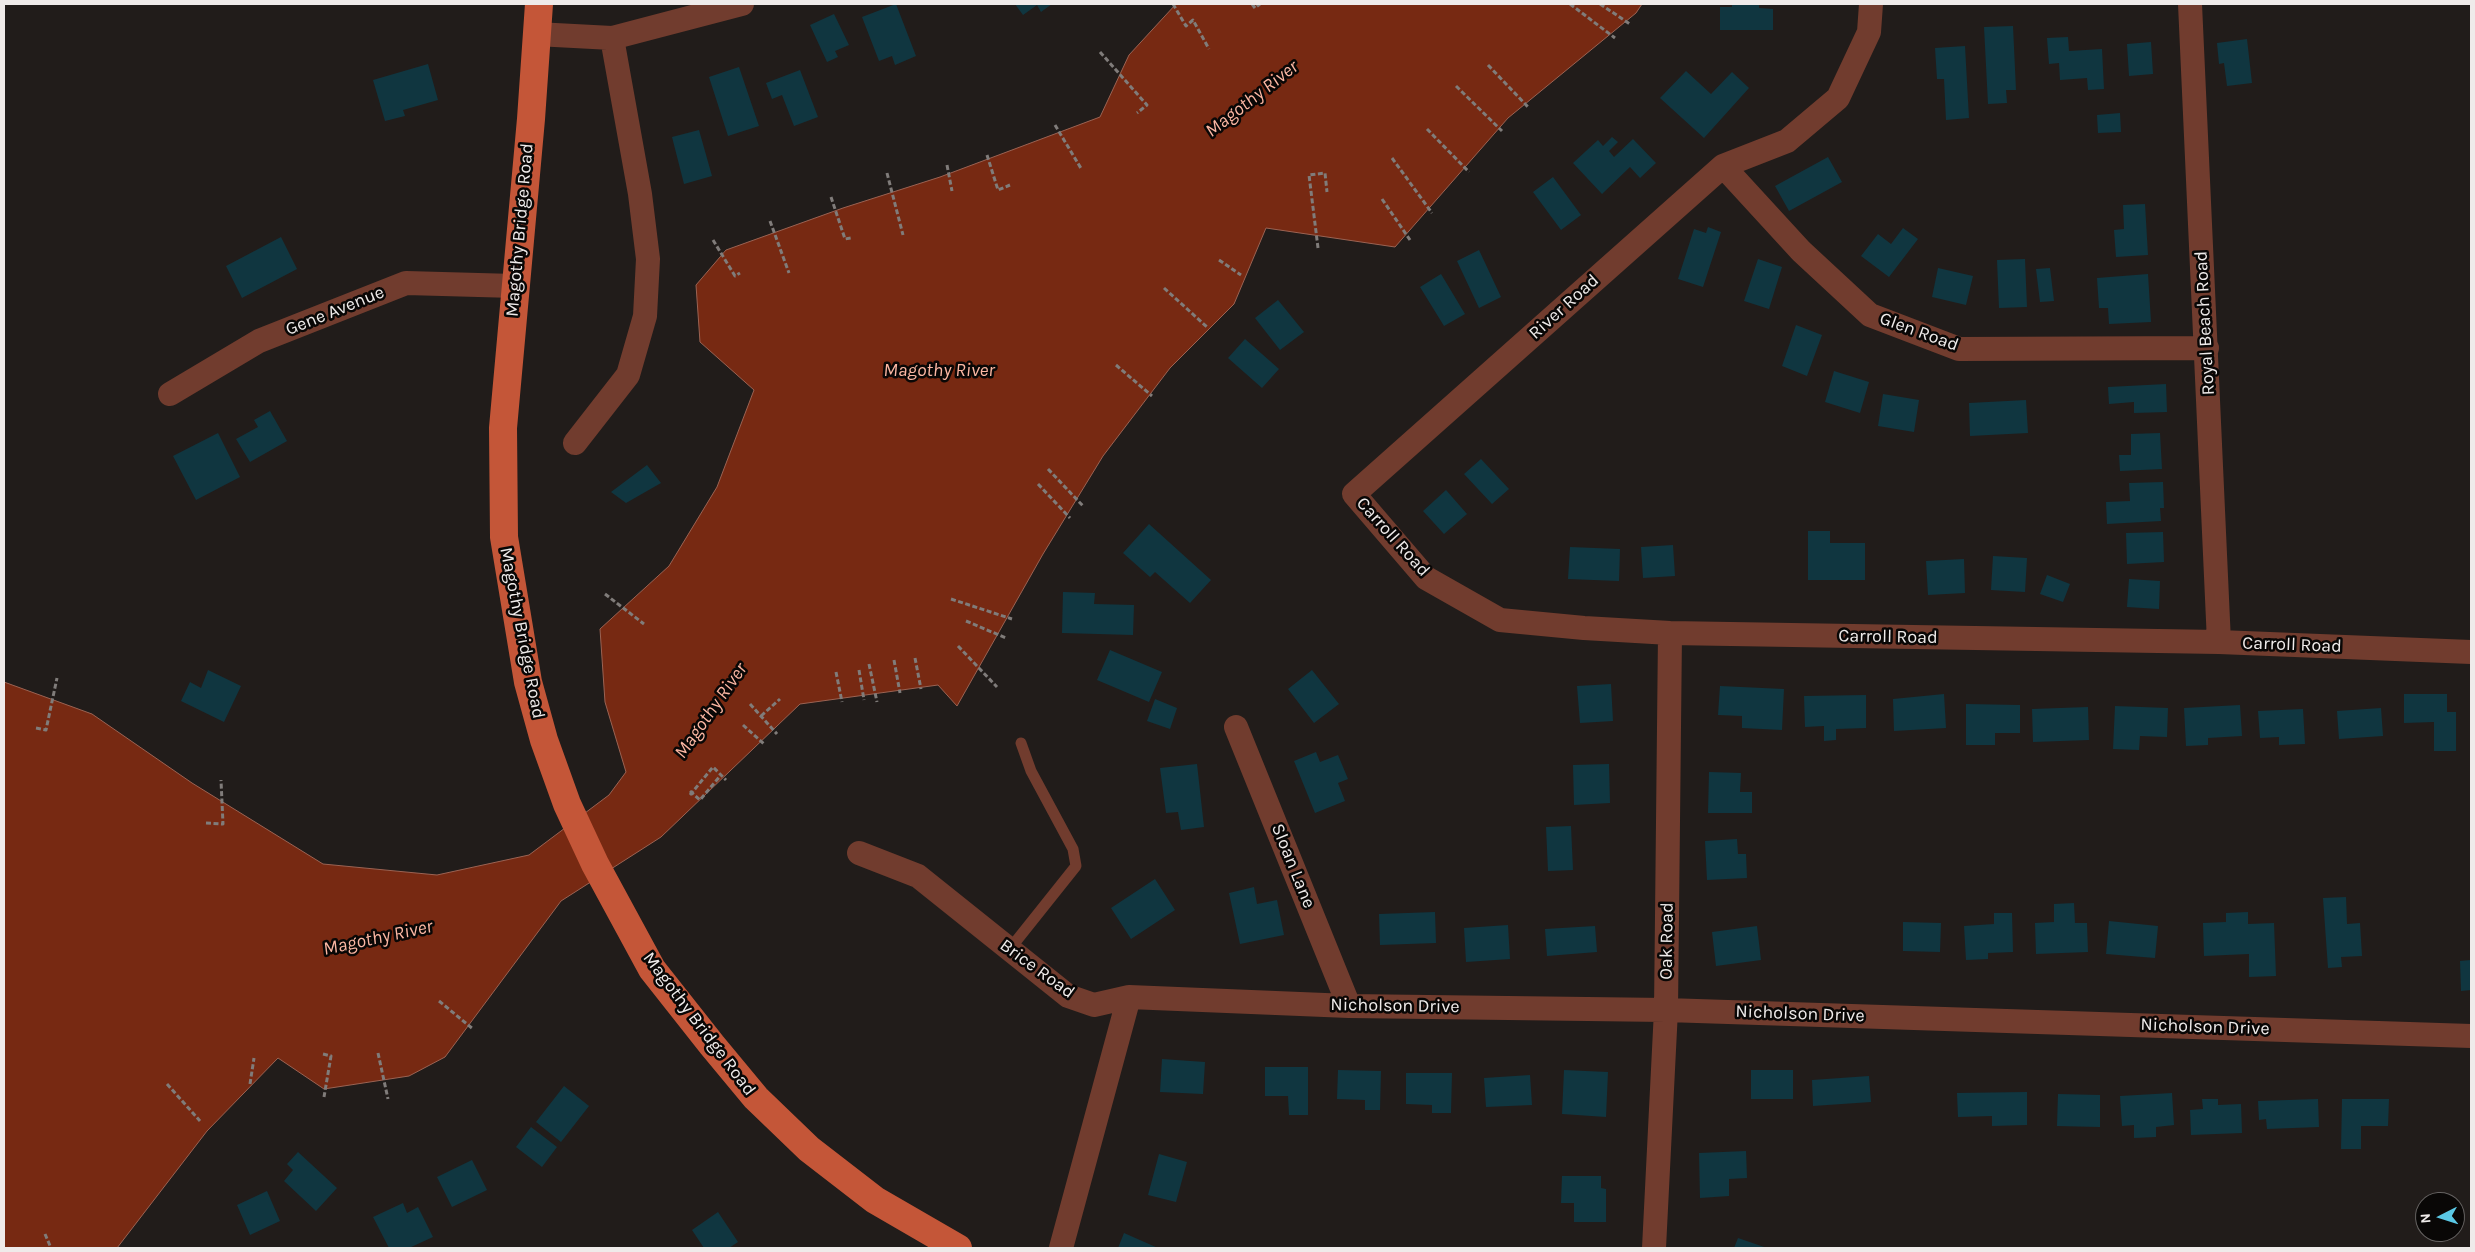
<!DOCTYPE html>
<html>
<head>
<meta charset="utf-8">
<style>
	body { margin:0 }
	#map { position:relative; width:2475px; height:1252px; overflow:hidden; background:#211c1a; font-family:Karla,sans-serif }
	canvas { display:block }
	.frame { position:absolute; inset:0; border:5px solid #efebea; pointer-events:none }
	.north { position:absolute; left:2415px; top:1192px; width:50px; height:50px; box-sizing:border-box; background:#090706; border:1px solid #656261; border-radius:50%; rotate:265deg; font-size:14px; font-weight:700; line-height:20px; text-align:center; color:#efebea }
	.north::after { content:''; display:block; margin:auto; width:18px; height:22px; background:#5ac8e5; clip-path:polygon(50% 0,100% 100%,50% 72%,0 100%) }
</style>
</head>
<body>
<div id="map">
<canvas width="2475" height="1252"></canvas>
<div class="frame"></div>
<div class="north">N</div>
</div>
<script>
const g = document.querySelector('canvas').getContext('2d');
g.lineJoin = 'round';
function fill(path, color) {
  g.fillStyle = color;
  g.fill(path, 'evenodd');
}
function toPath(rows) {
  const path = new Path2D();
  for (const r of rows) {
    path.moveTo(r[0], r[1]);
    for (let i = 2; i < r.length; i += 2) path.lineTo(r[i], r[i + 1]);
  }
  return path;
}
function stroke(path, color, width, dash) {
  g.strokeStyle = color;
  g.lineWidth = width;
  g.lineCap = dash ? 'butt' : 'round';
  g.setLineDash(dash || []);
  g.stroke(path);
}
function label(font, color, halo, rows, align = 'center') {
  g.font = font + ' Karla,sans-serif';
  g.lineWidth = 5;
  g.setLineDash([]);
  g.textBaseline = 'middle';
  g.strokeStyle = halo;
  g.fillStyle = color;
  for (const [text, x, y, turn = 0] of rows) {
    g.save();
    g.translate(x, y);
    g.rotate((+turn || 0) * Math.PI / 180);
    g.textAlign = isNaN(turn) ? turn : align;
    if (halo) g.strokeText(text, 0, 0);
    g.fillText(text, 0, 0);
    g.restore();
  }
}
const water = toPath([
	[1176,4,1642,4,1636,13,1508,118,1395,247,1266,228,1234,304,1170,368,1103,456,1043,554,957,706,938,685,800,704,661,837,561,901,445,1057,409,1076,324,1089,278,1058,207,1131,117,1248,4,1248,4,682,92,714,192,783,323,864,437,875,529,855,609,795,626,772,605,702,600,629,669,566,717,487,754,390,700,342,696,285,726,250,843,208,940,177,1100,117,1129,55,1176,4]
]);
fill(water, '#772912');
stroke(water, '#9b6353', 1);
fill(toPath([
	[896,4,916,56,895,65,892,56,879,61,862,17],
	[1015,4,1052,4,1041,12,1037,5,1023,15],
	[1732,4,1759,4,1759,8,1773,9,1773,30,1720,30,1720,7,1732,7],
	[834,14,849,45,835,51,838,57,827,62,810,25],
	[2013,26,2016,90,2006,90,2007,103,1988,104,1984,27],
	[2068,37,2069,51,2102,49,2104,89,2088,90,2087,78,2060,80,2059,63,2049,64,2047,38],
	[2247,39,2252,83,2227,86,2224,63,2219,64,2217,43],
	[2151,42,2153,74,2129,76,2127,44],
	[1965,46,1969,118,1946,120,1944,79,1937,79,1935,48],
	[428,64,438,100,403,110,405,116,385,121,373,80],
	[739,67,759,126,728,136,709,77],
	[800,70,818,117,794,126,782,95,772,99,766,83],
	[1686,71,1711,94,1732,72,1749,88,1704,138,1660,98],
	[2120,113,2121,132,2098,133,2097,115],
	[699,130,712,176,684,184,672,137],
	[1612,137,1618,142,1609,151,1614,157,1633,139,1656,163,1640,178,1630,167,1602,194,1573,163,1598,140,1603,146],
	[1828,157,1842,182,1789,211,1775,186],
	[1553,177,1581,215,1561,230,1533,192],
	[2145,204,2148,255,2116,257,2114,230,2124,229,2123,205],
	[1708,227,1721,232,1703,287,1678,279,1694,229,1706,233],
	[1903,228,1918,239,1889,277,1861,256,1878,234,1891,244],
	[281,237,297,269,242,298,226,266],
	[1479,250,1501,297,1479,308,1457,261],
	[1758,259,1782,267,1769,309,1744,301],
	[2025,259,2027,307,1999,308,1997,260],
	[1938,268,1973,276,1966,305,1932,297],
	[2050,268,2054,301,2040,302,2036,269],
	[1441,274,1465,314,1444,326,1420,287],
	[2148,274,2151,322,2109,324,2108,308,2099,308,2097,278],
	[1278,300,1304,332,1280,350,1255,318],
	[1796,325,1822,335,1807,376,1782,366],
	[1245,339,1279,369,1262,388,1228,358],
	[1834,371,1869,382,1860,413,1825,402],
	[2166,384,2167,412,2134,413,2134,402,2109,404,2108,387],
	[1883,394,1919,400,1914,432,1878,426],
	[2026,400,2028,433,1970,436,1969,403],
	[270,411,287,441,250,462,236,439,258,427,254,420],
	[218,433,240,477,196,500,173,456],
	[2160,433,2162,469,2120,471,2119,455,2131,455,2131,434],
	[1481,459,1509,489,1492,504,1464,474],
	[647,465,661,483,626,503,611,492],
	[2163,482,2164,508,2160,508,2161,521,2107,524,2106,502,2130,501,2129,483],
	[1446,490,1467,514,1444,534,1423,511],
	[1149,524,1211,580,1190,603,1155,572,1150,577,1123,553],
	[1808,531,1830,531,1830,543,1865,543,1865,580,1808,580],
	[2163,532,2164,562,2127,564,2126,533],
	[1673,545,1675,576,1643,578,1641,547],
	[1570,547,1620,549,1619,581,1568,579],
	[1993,556,2027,558,2025,592,1991,590],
	[1964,559,1965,593,1928,595,1926,561],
	[2047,575,2070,584,2063,602,2040,594],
	[2129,579,2160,581,2159,609,2127,607],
	[1063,592,1095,593,1094,604,1134,605,1133,635,1062,633],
	[1110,650,1162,672,1149,702,1097,680],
	[208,670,241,686,224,722,181,701,190,682,201,688],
	[1312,670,1339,704,1314,723,1288,689],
	[1611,684,1613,721,1580,723,1577,686],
	[1720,686,1784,689,1782,730,1742,728,1742,716,1718,715],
	[1944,694,1946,728,1894,731,1893,699],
	[2404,694,2447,694,2447,712,2456,712,2456,751,2434,751,2434,722,2404,723],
	[1866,695,1866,728,1836,729,1836,740,1824,741,1824,726,1805,727,1804,696],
	[1155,699,1177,708,1170,729,1147,721],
	[1966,704,2020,705,2020,733,1995,733,1995,745,1966,745],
	[2240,705,2242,736,2208,738,2208,745,2186,746,2184,708],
	[2115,706,2168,708,2167,737,2140,736,2139,750,2113,749],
	[2088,707,2089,740,2033,742,2032,709],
	[2381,708,2383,736,2339,739,2337,711],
	[2303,709,2305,744,2279,745,2279,737,2260,738,2258,711],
	[1316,752,1320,762,1338,755,1348,779,1338,783,1345,801,1315,813,1294,761],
	[1197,764,1204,827,1181,830,1178,812,1166,813,1160,768],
	[1609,764,1610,803,1574,805,1573,765],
	[1709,772,1741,773,1740,792,1752,792,1752,813,1708,813],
	[1571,826,1573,870,1548,871,1546,827],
	[1737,839,1738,854,1746,854,1747,878,1707,880,1705,841],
	[1155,879,1175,910,1131,939,1111,908],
	[1254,887,1257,904,1277,900,1284,935,1240,944,1229,893],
	[2346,897,2347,924,2360,923,2362,956,2341,957,2342,967,2328,968,2323,898],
	[2074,903,2075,923,2087,923,2088,952,2036,954,2035,923,2054,922,2054,904],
	[1435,912,1436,943,1380,945,1379,914],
	[2248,912,2248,924,2274,923,2276,976,2249,977,2249,954,2204,956,2203,923,2226,922,2226,913],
	[1994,913,2012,913,2013,952,1988,953,1988,959,1966,960,1964,926,1994,924],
	[2109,921,2158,926,2155,958,2106,954],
	[1903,922,1941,923,1940,952,1903,951],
	[1508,925,1510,959,1466,962,1464,928],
	[1595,926,1597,952,1547,956,1545,929],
	[1757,926,1761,960,1716,966,1712,932],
	[2471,960,2471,990,2461,991,2460,961],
	[1162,1059,1205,1062,1203,1094,1160,1092],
	[1265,1067,1308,1067,1308,1115,1289,1115,1288,1096,1265,1096],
	[1338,1070,1381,1071,1380,1110,1365,1110,1365,1100,1337,1099],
	[1564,1070,1608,1072,1606,1117,1562,1114],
	[1751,1070,1793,1070,1793,1099,1751,1099],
	[1406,1073,1452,1073,1451,1113,1432,1113,1432,1105,1406,1104],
	[1530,1075,1532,1105,1486,1107,1484,1078],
	[1869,1076,1871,1102,1813,1106,1812,1080],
	[564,1086,589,1106,561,1142,536,1122],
	[2027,1092,2027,1125,1992,1126,1992,1116,1958,1117,1957,1093],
	[2172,1093,2174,1125,2156,1127,2156,1137,2134,1138,2134,1125,2122,1126,2120,1096],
	[2058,1094,2100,1095,2100,1127,2057,1126],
	[2202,1099,2218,1099,2218,1105,2241,1104,2242,1133,2191,1135,2190,1110,2203,1109],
	[2318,1099,2319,1127,2267,1129,2266,1119,2259,1120,2258,1101],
	[2342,1099,2389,1099,2388,1126,2361,1126,2361,1149,2341,1149],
	[531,1127,557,1147,542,1167,516,1147],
	[1746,1151,1747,1178,1729,1179,1729,1196,1700,1198,1699,1153],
	[298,1152,337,1188,316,1211,284,1181,293,1170,287,1164],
	[1159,1154,1187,1162,1176,1202,1148,1195],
	[472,1160,487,1190,452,1207,437,1177],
	[1562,1176,1601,1176,1601,1188,1606,1189,1606,1222,1574,1222,1574,1203,1561,1203],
	[267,1191,280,1221,250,1235,237,1205],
	[403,1203,407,1213,418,1207,433,1237,409,1248,389,1248,373,1217],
	[718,1212,738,1242,729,1248,704,1248,692,1230],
	[1124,1233,1158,1248,1118,1248],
	[1738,1238,1767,1248,1734,1248]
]), '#103640');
stroke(toPath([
	[1173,4,1186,26,1193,20,1209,49],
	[1252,4,1255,8,1260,4],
	[1570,4,1615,38],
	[1600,4,1630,24],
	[1100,52,1147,105,1137,113],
	[1488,65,1528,107],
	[1456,86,1502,131],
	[1055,125,1082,170],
	[1427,129,1469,172],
	[987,155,998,190,1010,185],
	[1392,158,1432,213],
	[947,165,952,191],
	[887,173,903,235],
	[831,197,845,239,851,238],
	[1382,199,1410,240],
	[770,221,789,273],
	[713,240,735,276,740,273],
	[1318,248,1309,175,1325,173,1327,192],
	[1219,260,1241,275],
	[1164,288,1207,327],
	[1116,365,1152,396],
	[1048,469,1083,506],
	[1038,484,1070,518],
	[605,594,644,624],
	[951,599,1012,619],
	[966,621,1006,638],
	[958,646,997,687],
	[915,658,921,689],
	[894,660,900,693],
	[869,664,877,702],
	[859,670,864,700],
	[836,672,842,702],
	[750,704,777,734],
	[761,716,780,699],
	[743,725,764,744],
	[36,728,46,730,57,678],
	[690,791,700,800,721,775],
	[690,795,713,767,726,780],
	[206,823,223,824,221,780],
	[439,1001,473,1029],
	[378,1053,388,1099],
	[323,1054,331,1056,324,1097],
	[167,1084,200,1121],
	[250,1084,254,1058],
	[45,1234,51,1248]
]), '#807c7a', 3, [5, 2.5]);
stroke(toPath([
	[1009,950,1076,866,1073,849,1031,771,1021,743]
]), '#713c2e', 11);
stroke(toPath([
	[1871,4,1869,32,1838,98,1787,141,1723,166,1354,494,1426,578,1500,620,1584,628,1670,633,2219,642,2471,652],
	[2190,4,2219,642],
	[536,34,612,38,742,4],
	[1723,166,1801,251,1870,315,1959,349,2207,348],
	[170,394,259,341,406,283,515,286],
	[575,443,628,375,645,316,648,259,640,194,612,38],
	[1236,727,1349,1006],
	[859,853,918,876,1068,996,1094,1005,1129,997,1061,1248],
	[1129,997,1349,1006,1666,1010,2471,1036],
	[1654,1248,1666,1010,1670,633]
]), '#713c2e', 24);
stroke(toPath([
	[539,4,531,119,503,428,504,537,528,682,544,740,567,804,595,864,652,969,712,1045,756,1098,809,1149,875,1200,958,1248]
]), '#c45638', 28);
label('18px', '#efebea', '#090706', [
	["Magothy Bridge Road",520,230,-85],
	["River Road",1564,307,-42],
	["Gene Avenue",335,311,-22],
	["Royal Beach Road",2205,323,-93],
	["Glen Road",1919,332,20],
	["Carroll Road",1393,537,48],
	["Magothy Bridge Road",522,633,79],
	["Carroll Road",1888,637,1],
	["Carroll Road",2292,645,2],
	["Sloan Lane",1293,866,68],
	["Oak Road",1667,941,-89],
	["Brice Road",1037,969,36],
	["Nicholson Drive",1395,1006,1],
	["Nicholson Drive",1800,1014,2],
	["Magothy Bridge Road",699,1024,53],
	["Nicholson Drive",2205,1027,2]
]);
label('italic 19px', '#fcb7a3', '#090706', [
	["Magothy River",1252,99,-38],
	["Magothy River",939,371],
	["Magothy River",711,711,-55],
	["Magothy River",378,938,-12]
]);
</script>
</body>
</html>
